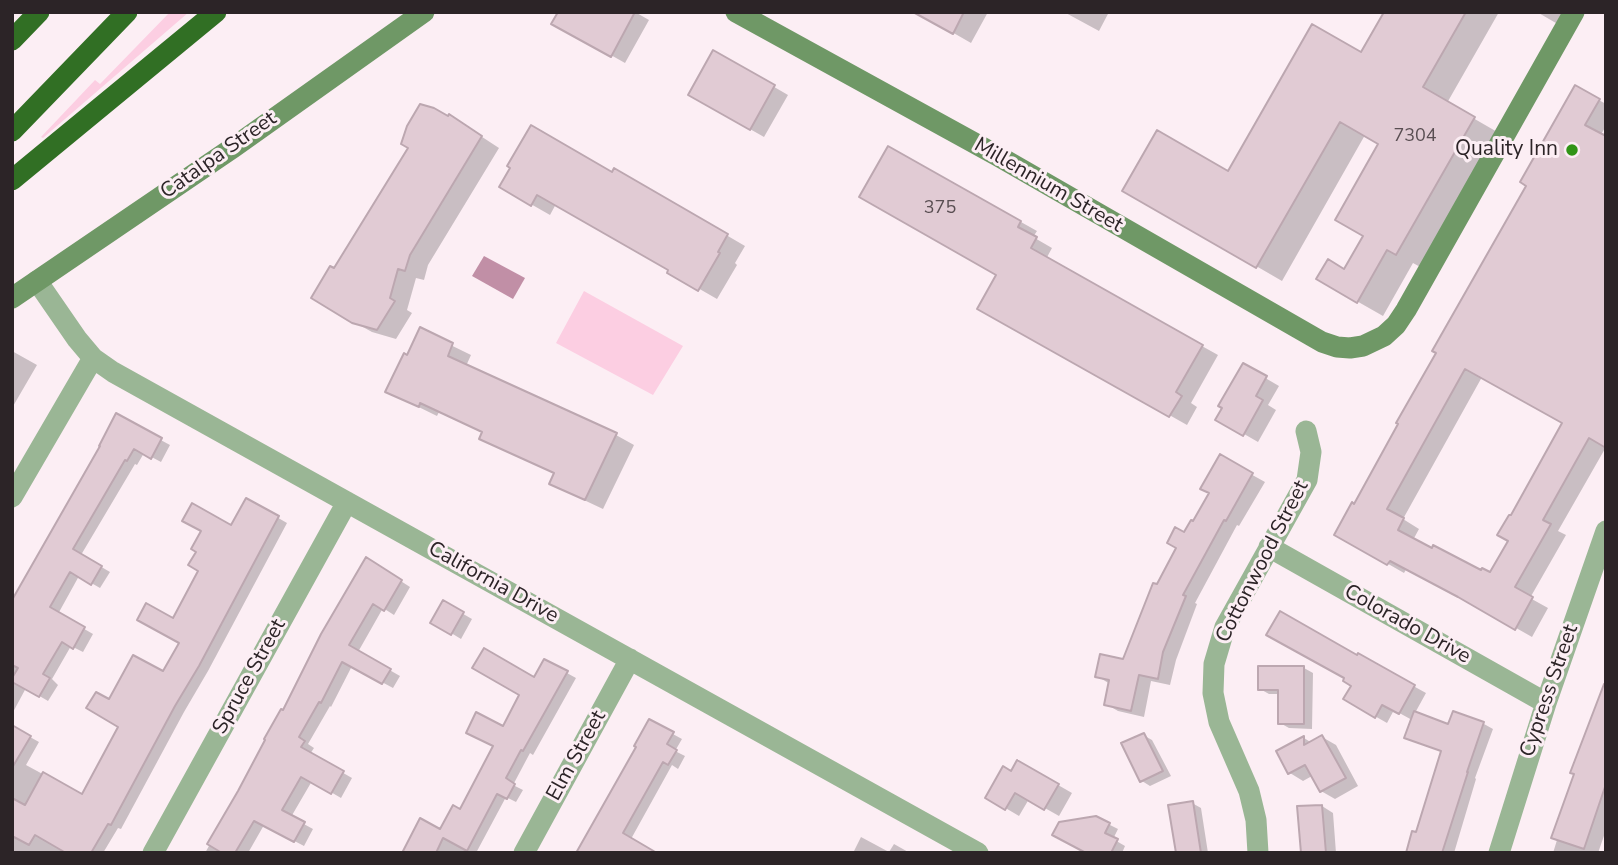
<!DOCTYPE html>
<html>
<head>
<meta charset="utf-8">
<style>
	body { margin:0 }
	#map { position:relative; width:1618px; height:865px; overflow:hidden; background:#fceef4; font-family:"Nunito Sans",sans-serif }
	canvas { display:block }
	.frame { position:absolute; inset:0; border:14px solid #2c2427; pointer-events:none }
</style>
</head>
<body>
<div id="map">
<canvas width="1618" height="865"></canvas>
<div class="frame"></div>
</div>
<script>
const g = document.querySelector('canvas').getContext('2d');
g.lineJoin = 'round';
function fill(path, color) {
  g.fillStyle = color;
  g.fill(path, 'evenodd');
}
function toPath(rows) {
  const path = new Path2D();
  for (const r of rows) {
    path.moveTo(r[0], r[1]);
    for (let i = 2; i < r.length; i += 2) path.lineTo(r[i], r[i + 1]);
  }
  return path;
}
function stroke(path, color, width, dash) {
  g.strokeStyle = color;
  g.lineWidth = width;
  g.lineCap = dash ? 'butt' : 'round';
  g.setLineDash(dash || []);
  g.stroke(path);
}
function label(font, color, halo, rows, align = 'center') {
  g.font = font + ' "Nunito Sans",sans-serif';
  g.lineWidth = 6;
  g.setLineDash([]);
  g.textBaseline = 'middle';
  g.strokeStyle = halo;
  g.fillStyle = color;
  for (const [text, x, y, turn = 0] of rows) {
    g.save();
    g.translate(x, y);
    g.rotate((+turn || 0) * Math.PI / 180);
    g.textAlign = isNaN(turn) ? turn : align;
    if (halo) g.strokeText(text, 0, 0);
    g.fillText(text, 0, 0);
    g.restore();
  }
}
fill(toPath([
	[170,12,189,12,43,138,41,137,95,80,100,84],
	[584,291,683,346,653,395,556,343]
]), '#fccee2');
fill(toPath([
	[484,256,525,278,513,299,472,276]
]), '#c18fa6');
fill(toPath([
	[635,12,649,20,625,63,554,23],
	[917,12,988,12,971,43],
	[1064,12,1109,12,1099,31],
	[1386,12,1499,12,1447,103,1499,133,1422,268,1413,263,1383,316,1318,279,1344,271,1365,235,1380,144,1365,135,1282,281,1125,190,1229,173,1362,54],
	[1537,12,1569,12,1561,26],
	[714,52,788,95,764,137,690,95],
	[1575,87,1606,104,1606,126,1600,136,1606,447,1558,531,1566,535,1530,598,1548,608,1532,637,1474,604,1407,568,1404,573,1336,534,1355,506,1528,185],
	[1482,377,1565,423,1510,540,1491,574,1482,572,1413,540,1419,529,1403,519],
	[450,116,499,148,428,265,424,280,416,278,407,310,412,313,396,339,372,332,352,321,335,270],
	[889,148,1037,231,1033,237,1052,248,1046,259,1218,355,1191,403,1197,407,1187,425,980,308,999,274],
	[615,170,745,246,735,263,737,265,717,299,670,272,671,270,556,204,550,215,501,187,612,174],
	[420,330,471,355,466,366,616,435,634,445,603,509,569,493,551,483,555,474,499,448,481,438,484,433,439,412,437,416,388,392,408,357],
	[12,351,37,365,12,408],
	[1243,365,1279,386,1268,405,1276,410,1258,442,1218,419],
	[116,416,170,445,161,462,144,453,137,465,135,464,81,555,110,572,100,588,79,576,58,614,93,634,83,652,71,646,52,679,58,685,48,701,26,688,12,714,12,603,77,491],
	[1220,457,1265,482,1239,526,1237,525,1195,603,1197,604,1176,660,1170,685,1151,681,1144,717,1118,711,1106,704,1110,684,1097,676,1124,661,1158,587,1185,534,1211,493],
	[247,500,287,523,208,671,184,712,121,829,118,828,103,853,12,853,12,727,39,742,26,765,83,796,121,727,110,702,164,673,181,643,174,620,232,527],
	[376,565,410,587,394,615,383,608,358,652,400,676,393,688,352,666,331,707,330,706,308,744,314,748,310,754,352,778,341,798,312,781,291,817,313,829,304,846,264,825,248,853,205,853,284,712],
	[444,603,472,619,461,639,433,622],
	[1359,656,1426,693,1415,713,1449,726,1454,713,1484,724,1493,729,1475,778,1476,779,1454,853,1408,853,1417,835,1443,752,1415,742,1406,737,1412,720,1394,710,1387,723,1345,699,1353,685],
	[545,661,576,678,533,755,530,753,513,785,523,790,516,802,506,797,476,853,404,853,440,831,461,811,503,728],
	[1304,668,1313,673,1312,729,1289,728,1280,723,1280,694,1269,694,1260,689],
	[1606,681,1606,830,1598,853,1553,853],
	[649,721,682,739,675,751,685,756,678,769,672,765,631,839,578,853,638,747],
	[1143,735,1152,740,1171,776,1150,786,1142,781],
	[1322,737,1336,745,1358,786,1335,799,1321,791,1312,776,1303,781,1290,773,1304,738,1312,743],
	[1018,762,1072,793,1059,816,1029,799,1019,816,987,797,1012,773],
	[1192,803,1201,808,1208,853,1177,853],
	[1322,806,1333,813,1336,853,1302,853],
	[1096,818,1118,829,1113,839,1125,846,1122,853,1089,853],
	[861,837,889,852,894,844,910,853,853,853]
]), '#0003');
const building = toPath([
	[558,12,635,12,611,57,551,24,558,12],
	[913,12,964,12,953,34,913,12],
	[1384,12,1466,12,1423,87,1475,117,1396,255,1387,250,1357,303,1316,279,1328,259,1344,269,1363,236,1335,220,1378,144,1340,122,1256,268,1122,191,1157,130,1228,171,1312,24,1361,52,1384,12],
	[713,50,775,85,750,130,688,95,713,50],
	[1575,85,1600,99,1585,125,1606,136,1606,448,1589,438,1543,520,1551,524,1515,587,1533,597,1515,630,1458,597,1390,561,1387,565,1334,535,1352,502,1354,504,1398,424,1396,423,1436,353,1432,351,1526,186,1520,182,1575,85],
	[1465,369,1562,423,1511,515,1509,515,1497,535,1508,541,1490,572,1482,568,1481,570,1433,545,1432,548,1398,530,1404,518,1387,509,1465,369],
	[420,104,434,108,448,116,449,114,482,136,410,255,405,271,398,269,390,298,395,301,377,330,352,323,311,298,330,266,334,268,408,148,401,144,407,126,420,104],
	[531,125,612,172,614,168,728,234,718,252,720,253,698,291,667,273,668,270,537,195,531,206,499,187,510,168,507,166,531,125],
	[888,146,1021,221,1018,227,1037,237,1031,248,1203,345,1176,392,1182,396,1169,417,977,309,996,275,859,197,888,146],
	[420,327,453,343,448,356,617,433,585,500,549,484,554,473,479,439,482,432,420,403,419,407,385,392,404,353,407,355,420,327],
	[1243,363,1267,376,1256,396,1263,400,1243,436,1215,420,1222,408,1218,406,1243,363],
	[116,413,162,438,151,459,134,449,127,461,125,460,73,549,102,566,91,585,70,572,50,607,85,627,73,649,62,642,43,674,50,678,39,697,12,682,12,678,18,668,12,665,12,600,100,446,99,446,116,413],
	[1220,454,1253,473,1226,521,1224,520,1183,595,1186,596,1163,652,1158,679,1139,675,1131,711,1104,705,1109,680,1095,677,1100,654,1123,659,1153,583,1157,584,1176,548,1167,543,1175,527,1184,532,1191,520,1193,521,1209,493,1200,489,1220,454],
	[246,498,279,516,199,666,175,706,111,825,108,824,91,853,66,853,35,835,29,845,12,836,12,798,25,805,43,772,82,794,118,727,86,708,96,692,109,699,133,655,163,671,179,643,137,620,146,603,173,618,198,571,188,565,196,552,191,549,201,531,182,521,192,503,231,525,246,498],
	[366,557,402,580,384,611,373,604,349,645,391,669,382,684,342,662,321,703,319,702,299,737,305,741,301,747,344,771,331,794,301,777,282,810,305,822,294,842,254,821,235,853,222,853,207,844,238,791,265,740,264,739,281,709,283,710,321,634,366,557],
	[443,600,464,612,451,635,430,623,443,600],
	[1280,611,1357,655,1358,653,1415,685,1399,714,1382,705,1375,718,1343,699,1351,686,1343,681,1344,678,1266,635,1280,611],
	[484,648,534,677,544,659,568,671,523,751,521,750,506,778,515,784,507,799,497,794,467,851,443,838,436,853,402,853,420,818,440,829,453,805,460,809,493,746,466,733,476,712,503,726,519,695,472,668,484,648],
	[1258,666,1304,666,1304,724,1278,724,1278,690,1258,690,1258,666],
	[1604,684,1606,684,1606,784,1584,849,1551,838,1574,774,1570,773,1604,684],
	[1414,711,1448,724,1453,711,1484,722,1467,772,1468,772,1442,853,1406,853,1412,831,1416,832,1441,751,1404,738,1414,711],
	[649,719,674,732,667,744,677,750,668,765,663,762,623,833,657,853,576,853,636,747,634,746,649,719],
	[12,725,31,736,12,768,12,725],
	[1144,733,1163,771,1140,782,1121,743,1144,733],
	[1322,735,1346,778,1320,792,1305,765,1288,774,1276,751,1304,736,1304,745,1322,735],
	[1017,760,1059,784,1044,810,1015,793,1005,810,985,798,1003,766,1011,771,1017,760],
	[1193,801,1201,853,1176,853,1168,805,1193,801],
	[1322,805,1326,853,1301,853,1297,806,1322,805],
	[1096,816,1110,823,1105,833,1118,839,1111,853,1086,853,1052,835,1059,822,1096,816]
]);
fill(building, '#e1cbd4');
stroke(building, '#bca7b0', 2);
stroke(toPath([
	[37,281,77,339,93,358,113,372,978,853],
	[12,497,93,358],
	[1269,547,1546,703],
	[153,853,347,502],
	[524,853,630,659],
	[1258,853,1256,820,1249,791,1219,722,1213,693,1214,664,1225,627,1307,480,1311,452,1306,431],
	[1499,853,1546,703,1606,531]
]), '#9ab695', 21);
stroke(toPath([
	[736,12,998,156,1322,342,1337,347,1350,348,1363,346,1384,336,1396,325,1406,310,1574,12],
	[12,298,234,147,424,12]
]), '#6f9866', 21);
stroke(toPath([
	[12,40,39,12],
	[12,131,127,12],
	[12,180,216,12]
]), '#316f24', 21);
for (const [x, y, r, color] of [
	[1572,150,7,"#319416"]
]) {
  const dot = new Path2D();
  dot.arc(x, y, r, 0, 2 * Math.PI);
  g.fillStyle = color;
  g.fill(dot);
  stroke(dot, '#fceef4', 2.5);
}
label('18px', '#594e52', null, [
	["7304",1415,137],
	["375",940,209]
]);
label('21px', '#2c2427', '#fceef4', [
	["Quality Inn",1558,150]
], 'right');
label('21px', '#2c2427', '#fceef4', [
	["Catalpa Street",219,156,-35],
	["Millennium Street",1048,186,30],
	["Cottonwood Street",1263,562,-63],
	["California Drive",493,583,29],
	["Colorado Drive",1407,625,29],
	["Spruce Street",250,677,-61],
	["Cypress Street",1550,691,-71],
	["Elm Street",577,756,-61]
]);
</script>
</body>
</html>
